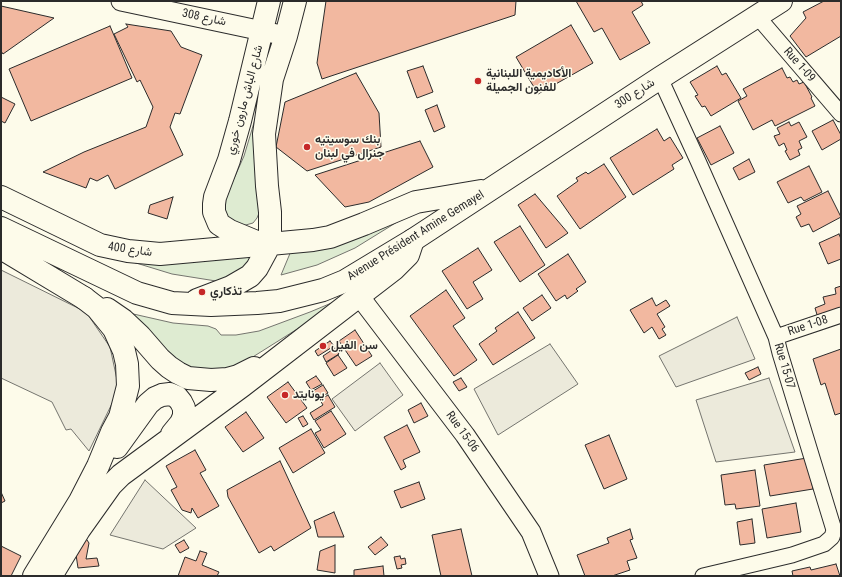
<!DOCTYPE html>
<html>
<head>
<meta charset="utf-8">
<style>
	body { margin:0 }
	#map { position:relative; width:842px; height:577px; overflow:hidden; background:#fdfbea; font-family:"Roboto Condensed",sans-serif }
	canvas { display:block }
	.frame { position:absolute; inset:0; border:2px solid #2b2b2b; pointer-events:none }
</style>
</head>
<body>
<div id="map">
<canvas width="842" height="577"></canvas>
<div class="frame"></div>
</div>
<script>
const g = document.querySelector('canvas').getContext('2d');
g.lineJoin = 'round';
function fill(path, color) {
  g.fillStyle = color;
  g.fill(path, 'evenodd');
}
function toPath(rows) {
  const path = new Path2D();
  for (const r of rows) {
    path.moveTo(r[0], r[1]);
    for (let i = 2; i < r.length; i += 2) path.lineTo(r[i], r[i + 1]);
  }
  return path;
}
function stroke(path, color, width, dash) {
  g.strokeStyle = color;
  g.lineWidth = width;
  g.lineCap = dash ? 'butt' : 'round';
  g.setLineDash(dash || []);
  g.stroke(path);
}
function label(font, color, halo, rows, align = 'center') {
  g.font = font + ' "Roboto Condensed",Vazirmatn,sans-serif';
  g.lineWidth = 3;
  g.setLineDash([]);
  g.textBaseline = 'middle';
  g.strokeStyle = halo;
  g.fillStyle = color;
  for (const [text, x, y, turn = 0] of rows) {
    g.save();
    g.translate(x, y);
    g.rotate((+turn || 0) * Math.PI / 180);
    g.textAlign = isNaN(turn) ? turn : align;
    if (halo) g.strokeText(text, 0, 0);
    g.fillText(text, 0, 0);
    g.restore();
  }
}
const green = toPath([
	[270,69,259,213,257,218,253,223,242,226,228,222,223,206,228,192,244,156,270,69],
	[415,211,355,248,317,265,281,275,291,251,415,211],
	[263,252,246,275,216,281,172,274,110,255,263,252],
	[353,294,240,365,207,374,178,363,129,313,173,323,208,326,216,329,221,335,236,335,259,331,310,312,353,294]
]);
fill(green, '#deebd1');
stroke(green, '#74746e', 1);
const parking = toPath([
	[1,270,86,312,110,347,119,389,89,451,71,429,66,430,52,402,1,378,1,270],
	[737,317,755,359,676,387,659,356,737,317],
	[550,344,578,384,498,435,474,389,550,344],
	[380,363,403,395,355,431,332,399,380,363],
	[769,378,795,452,716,462,696,400,769,378],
	[145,480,196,528,163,549,110,535,145,480]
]);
fill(parking, '#eceadb');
stroke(parking, '#74746e', 1);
const building = toPath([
	[326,1,516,1,515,15,322,79,317,63,326,1],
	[576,1,641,1,643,5,632,12,650,43,620,60,602,28,594,32,576,1],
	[824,1,841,1,841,36,806,57,790,36,806,18,803,12,824,1],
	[1,6,54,18,3,54,1,51,1,6],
	[126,24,171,31,181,47,202,55,180,114,175,113,170,127,183,155,115,189,108,175,97,181,90,178,86,188,43,172,84,152,146,127,153,107,140,80,137,82,114,34,128,27,126,24],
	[571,25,593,63,538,94,516,57,571,25],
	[110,26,132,78,31,121,9,69,110,26],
	[423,66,433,92,417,98,407,71,423,66],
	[717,66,722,75,726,73,741,98,711,116,705,106,702,107,695,96,698,95,690,82,717,66],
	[782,68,787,78,790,77,793,82,797,80,799,84,804,82,812,97,811,98,815,106,775,126,772,120,753,130,738,101,747,96,743,89,782,68],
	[356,73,379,113,381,147,307,171,276,147,285,102,356,73],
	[1,97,15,104,5,123,1,121,1,97],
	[437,105,445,127,434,132,425,110,437,105],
	[833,120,841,135,841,139,822,150,812,131,833,120],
	[789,122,791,126,799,122,807,137,799,141,802,148,798,150,800,155,790,160,785,151,787,150,784,143,779,146,774,136,780,134,777,128,789,122],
	[720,126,734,153,711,165,697,138,720,126],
	[657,129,664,141,670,137,683,158,672,165,674,169,633,195,610,158,657,129],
	[420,141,433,167,369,202,345,207,315,175,420,141],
	[749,159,755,172,739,180,733,168,749,159],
	[604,164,626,197,580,229,557,196,578,181,576,178,586,172,588,174,604,164],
	[809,166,822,192,804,201,801,197,788,203,777,182,809,166],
	[828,191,841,217,813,232,809,224,801,227,796,217,801,214,797,206,828,191],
	[535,194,568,233,546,248,518,205,535,194],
	[173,197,167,219,148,213,150,205,173,197],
	[520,226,545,265,520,282,494,242,520,226],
	[839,234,841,239,841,259,828,264,819,243,839,234],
	[478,248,492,270,473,282,483,299,467,309,442,271,478,248],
	[568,254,586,282,576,289,578,291,567,299,565,295,556,301,538,274,568,254],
	[841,286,841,311,818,318,815,308,825,304,823,297,836,294,835,288,841,286],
	[446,290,465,318,453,326,477,360,454,376,410,316,446,290],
	[542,295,551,308,532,321,523,308,542,295],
	[652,298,656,306,666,300,670,306,657,314,665,327,662,329,666,335,659,339,652,327,644,333,630,310,652,298],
	[518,312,535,338,493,365,479,344,497,331,495,328,518,312],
	[355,330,372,356,356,366,339,341,355,330],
	[330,341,334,346,318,356,315,351,330,341],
	[335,348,339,354,326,362,323,356,335,348],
	[841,349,841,413,835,415,825,383,821,385,813,359,841,349],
	[338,355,347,368,334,376,326,363,338,355],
	[758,367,761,374,749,380,745,373,758,367],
	[316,376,322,384,311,390,306,382,316,376],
	[461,378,467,387,459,391,453,382,461,378],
	[288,382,307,408,286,423,267,397,288,382],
	[323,385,328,393,318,399,313,391,323,385],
	[328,395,335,407,314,420,310,413,323,405,320,400,328,395],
	[421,403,428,416,414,423,408,410,421,403],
	[331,411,346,434,324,448,315,433,321,430,315,421,331,411],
	[246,412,264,438,243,452,225,427,246,412],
	[303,416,308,424,303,427,298,418,303,416],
	[407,425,420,452,403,460,406,467,401,470,384,437,407,425],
	[311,429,325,453,293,473,279,448,311,429],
	[609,435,627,479,604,489,585,445,609,435],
	[195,450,206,470,200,473,219,506,198,518,192,508,191,513,182,510,171,490,177,487,166,466,195,450],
	[807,458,813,489,770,496,764,465,807,458],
	[280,461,311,528,274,551,271,546,259,553,228,497,227,490,280,461],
	[755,470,760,506,736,509,735,504,725,505,721,475,755,470],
	[419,482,425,499,401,508,394,491,419,482],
	[1,492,5,501,1,503,1,492],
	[796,503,801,532,767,538,762,509,796,503],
	[334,512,344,537,318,537,314,521,334,512],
	[752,519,755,543,740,545,737,522,752,519],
	[461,529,472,576,441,576,432,535,461,529],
	[630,529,633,539,630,540,637,558,627,561,630,570,612,576,585,576,577,555,609,543,607,538,630,529],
	[85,537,89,543,86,559,97,558,99,566,78,568,75,548,85,537],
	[381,537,388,545,375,555,368,547,381,537],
	[184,540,189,548,180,553,175,545,184,540],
	[335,545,335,573,317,570,320,551,335,545],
	[1,546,21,556,11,576,1,576,1,546],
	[200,551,207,553,202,565,219,572,217,576,178,576,185,557,196,561,200,551],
	[400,556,401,559,405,558,406,564,401,565,402,568,397,569,394,557,400,556],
	[836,564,840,576,793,576,792,571,810,567,811,570,836,564],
	[383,566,384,576,354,576,354,570,383,566]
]);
fill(building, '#f2b8a0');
stroke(building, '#2b2b2b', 1);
const minor = toPath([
	[757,16,841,114],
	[660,78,698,161,776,337,780,353,834,530,832,537,824,544,792,555,703,576],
	[776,337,841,315]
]);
const tertiary = toPath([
	[121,1,286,36],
	[360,297,465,435,531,532,549,576]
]);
const secondary = toPath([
	[1,197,100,245,128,251,160,254,270,244,270,212,267,186,264,134,272,79,286,36,295,1],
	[259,243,230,231,219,224,214,212,214,204,215,197,229,160,240,121,269,1],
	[107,309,123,320,140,336,160,359,169,367,178,373,188,378,211,380,227,379,238,376,254,368],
	[117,447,148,404,155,398,162,395,170,394,177,397,181,402,184,408,184,416,181,423,172,434],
	[34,576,80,501,98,466,112,432,120,417,128,386,127,364,124,351,114,329,97,308,84,298],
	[51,576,79,530,111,485,121,475,242,386,394,269,408,255,413,240]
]);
const trunk = toPath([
	[1,228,137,293,172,303,211,305,257,303,279,301,323,290,345,281,413,240,660,78,781,1],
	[1,248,84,298],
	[197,300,231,287,250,276,257,268,270,244,313,240,330,237,364,224,416,202,481,191]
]);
stroke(minor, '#2b2b2b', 17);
stroke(tertiary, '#2b2b2b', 21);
stroke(secondary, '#2b2b2b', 24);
stroke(trunk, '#2b2b2b', 24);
stroke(minor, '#fdfbea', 15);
stroke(tertiary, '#fdfbea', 19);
stroke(secondary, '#fdfbea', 22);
stroke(trunk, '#fdfbea', 22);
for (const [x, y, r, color] of [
	[478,81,4,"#c62828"],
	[307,147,4,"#c62828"],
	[202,292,4,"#c62828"],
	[323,346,4,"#c62828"],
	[285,395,4,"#c62828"]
]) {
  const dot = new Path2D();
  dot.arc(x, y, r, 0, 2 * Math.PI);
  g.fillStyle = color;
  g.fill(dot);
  stroke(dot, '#fdfbea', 1.5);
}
label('12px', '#2b2b2b', '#fdfbea', [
	["شارع 308",204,18,12],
	["Rue 1-09",799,65,49],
	["شارع 300",635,94,-33],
	["شارع الباش مارون خوري",245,100,-75],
	["Avenue Président Amine Gemayel",416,236,-32],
	["شارع 400",130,250,8],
	["Rue 1-08",808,326,-18],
	["Rue 15-07",784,366,74],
	["Rue 15-06",462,432,54]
]);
label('bold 12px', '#2b2b2b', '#fdfbea', [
	["الأكاديمية اللبنانية",486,74],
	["للفنون الجميلة",486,88],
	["بنك سوسيتيه",315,140],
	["جنرال في لبنان",315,154],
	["تذكاري",210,292],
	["سن الفيل",331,346],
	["يونايتد",293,395]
], 'left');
</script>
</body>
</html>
